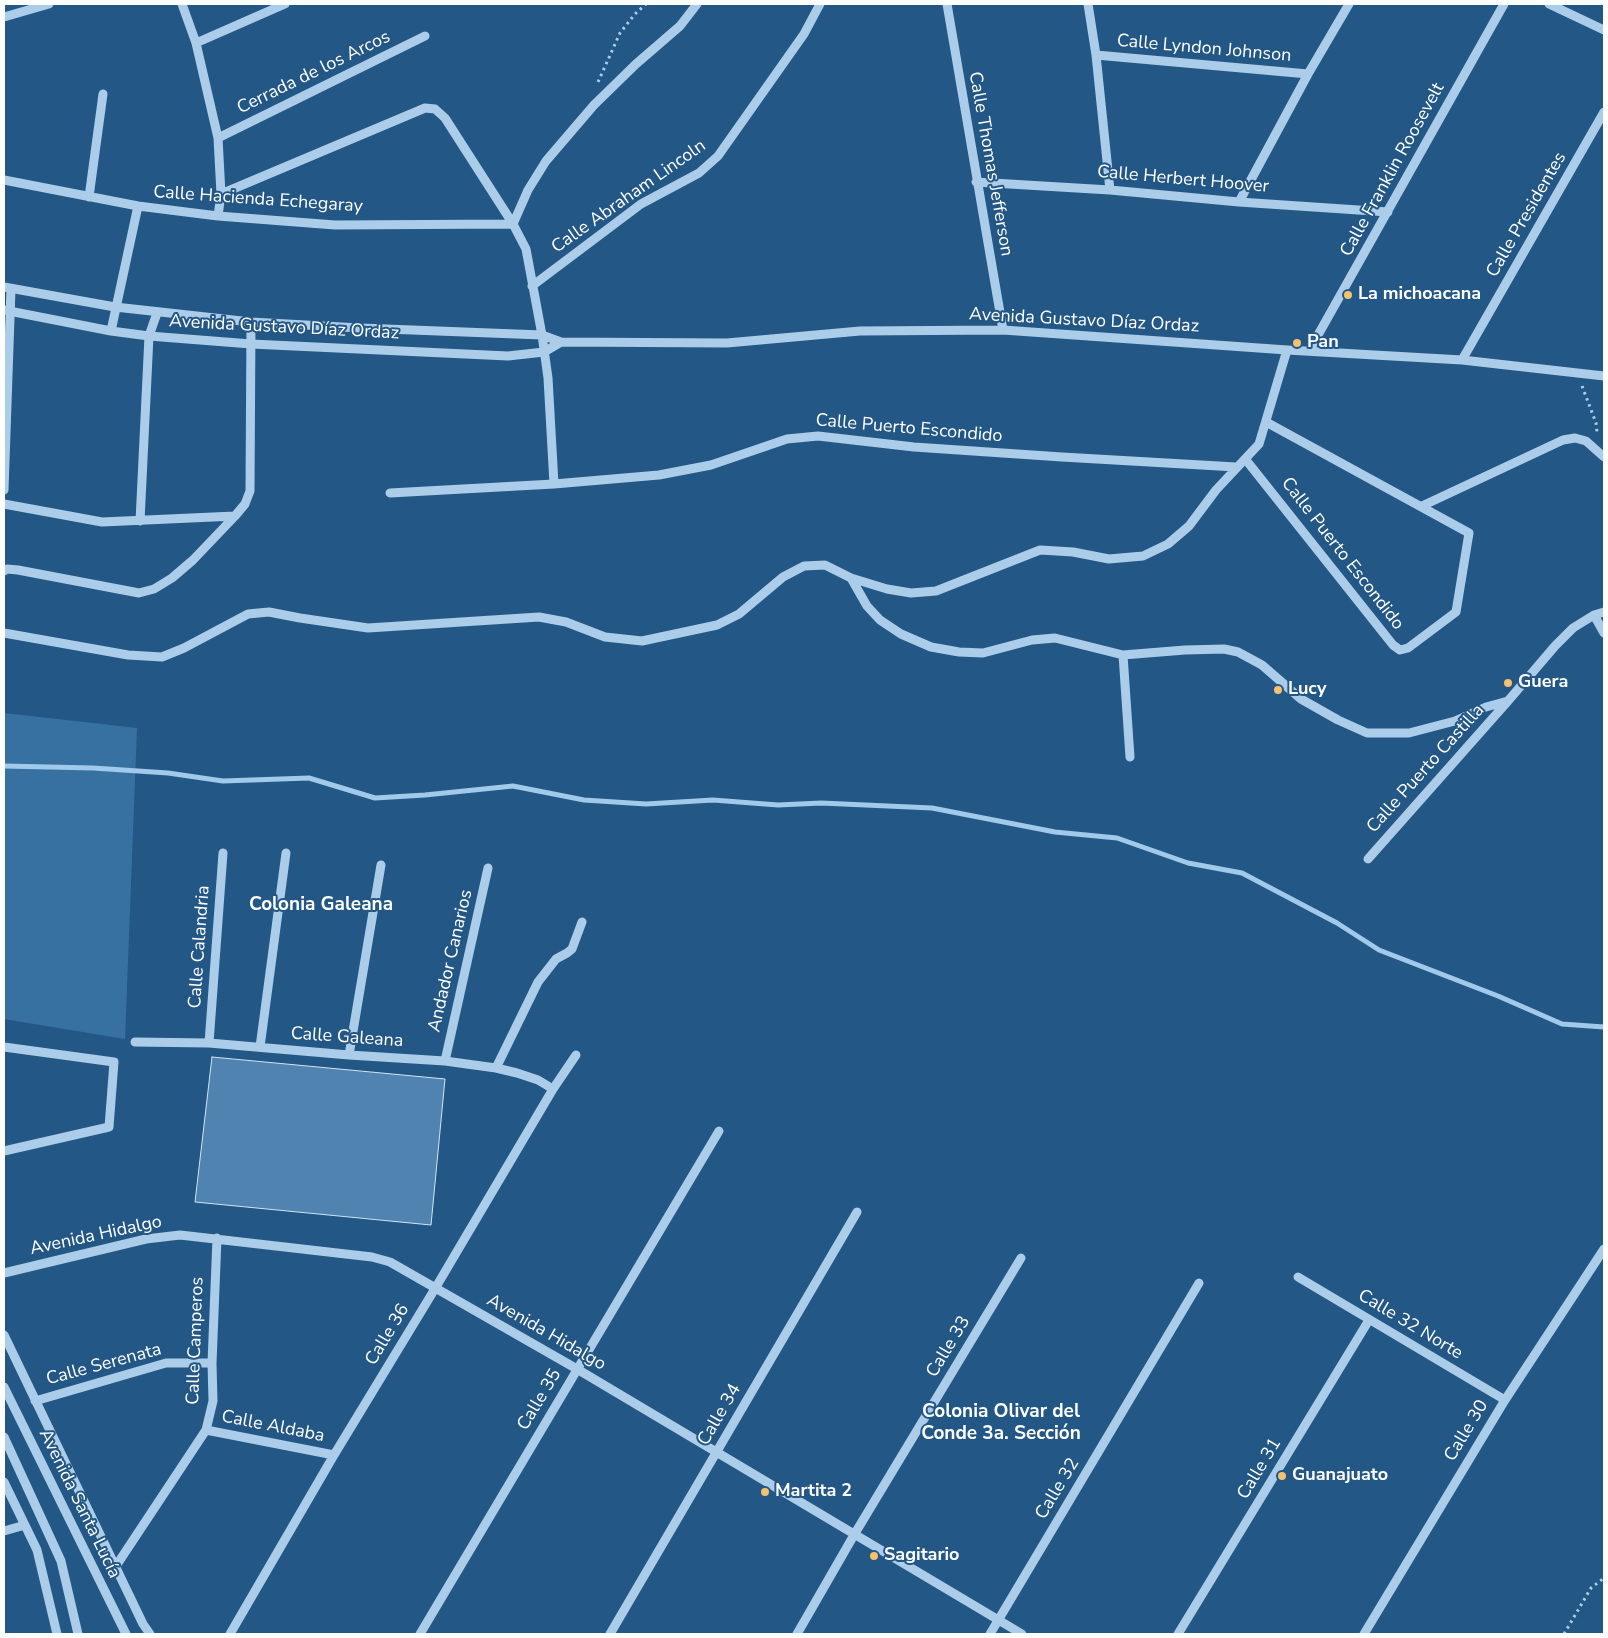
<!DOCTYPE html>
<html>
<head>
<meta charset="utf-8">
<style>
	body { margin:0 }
	#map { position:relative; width:1608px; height:1638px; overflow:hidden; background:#235785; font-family:"Nunito Sans",sans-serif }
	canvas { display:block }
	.frame { position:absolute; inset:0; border:5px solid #fff; pointer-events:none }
</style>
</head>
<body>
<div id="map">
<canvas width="1608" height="1638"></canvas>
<div class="frame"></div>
</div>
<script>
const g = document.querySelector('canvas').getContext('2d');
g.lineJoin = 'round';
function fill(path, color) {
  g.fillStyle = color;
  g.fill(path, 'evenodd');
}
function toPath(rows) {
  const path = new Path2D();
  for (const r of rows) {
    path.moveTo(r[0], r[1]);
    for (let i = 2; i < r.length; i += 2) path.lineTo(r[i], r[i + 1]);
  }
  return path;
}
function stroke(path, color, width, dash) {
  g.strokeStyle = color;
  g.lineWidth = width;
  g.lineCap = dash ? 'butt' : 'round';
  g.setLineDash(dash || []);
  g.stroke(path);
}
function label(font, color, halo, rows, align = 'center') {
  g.font = font + ' "Nunito Sans",sans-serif';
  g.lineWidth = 4;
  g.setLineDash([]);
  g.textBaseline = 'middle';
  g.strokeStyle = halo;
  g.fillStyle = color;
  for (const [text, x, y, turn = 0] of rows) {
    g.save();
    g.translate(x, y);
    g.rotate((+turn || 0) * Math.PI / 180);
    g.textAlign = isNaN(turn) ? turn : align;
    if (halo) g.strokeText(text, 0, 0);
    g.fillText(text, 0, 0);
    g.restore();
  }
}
fill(toPath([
	[4,713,137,728,125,1039,4,1019]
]), '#3771a2');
stroke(toPath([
	[4,766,93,768,168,773,223,781,309,778,375,798,425,795,513,786,584,800,646,804,713,800,778,805,821,803,932,808,1055,832,1117,838,1188,863,1242,873,1337,923,1379,950,1498,996,1562,1024,1604,1027]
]), '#a0c9ea', 5);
const building = toPath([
	[212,1057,445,1079,431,1225,195,1202,212,1057]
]);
fill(building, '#5083af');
stroke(building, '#d0e5f7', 1);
stroke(toPath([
	[598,82,620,33,635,14,646,4],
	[1582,386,1596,423,1597,432],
	[1564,1634,1591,1588,1604,1578]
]), '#accde9', 3, [2.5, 4]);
stroke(toPath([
	[182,4,196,43,218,138,221,194],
	[947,4,1003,330],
	[1088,4,1096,55,1110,190],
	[1549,4,1604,30],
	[4,17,49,4],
	[196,43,285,4],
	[1096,55,1308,74],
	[218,138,425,36],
	[4,180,138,206,218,216,335,225,513,224],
	[976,182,1110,190,1239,202,1388,212],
	[89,197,103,94],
	[1239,202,1308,74,1349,4],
	[218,216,221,194,425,108,435,109,445,118,513,224,526,249,542,335,548,378,554,484],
	[513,224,528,190,546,161,594,105,636,64,680,26,697,4],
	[532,286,641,204,699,173,718,156,804,34,820,4],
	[4,287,115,307,251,322,360,328,542,335,561,342,727,343,860,331,1003,330,1287,350,1462,360,1604,376],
	[4,310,111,331,149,336,251,344,508,356,544,352,561,342],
	[111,331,138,206],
	[1309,351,1504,4],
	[1462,360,1604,112],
	[1246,460,1393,645,1400,650,1408,648,1456,612,1469,533,1266,422],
	[4,490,11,289],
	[390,493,554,484,659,475,711,465,787,439,818,436,914,447,1062,457,1236,467],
	[4,504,102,522,235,516],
	[1422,506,1563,440,1575,438,1586,441,1604,457],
	[140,521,149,336,157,313],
	[4,571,7,569,18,570,139,593,154,589,172,578,193,560,235,516,245,504,250,491,251,322],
	[851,578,867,606,880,620,901,634,931,647,959,652,983,653,1032,640,1055,638,1123,655,1185,650,1224,649,1238,652,1262,665,1301,699,1338,720,1367,733,1409,733,1455,721,1486,707,1508,701],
	[1594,615,1604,633],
	[4,633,128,655,162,657,184,648,248,614,269,612,300,618,368,628,539,617,566,622,605,637,642,641,717,625,739,614,783,577,804,566,825,565,851,578,887,589,911,593,936,591,1040,550,1073,552,1109,559,1143,556,1168,544,1189,526,1216,490,1259,444,1287,350],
	[1123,655,1130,757],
	[1368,859,1508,701,1555,646,1573,628,1594,615,1604,612],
	[135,1042,209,1043,349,1055,445,1061,496,1068,517,1073,538,1080,553,1089],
	[209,1043,223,853],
	[4,1047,114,1062,109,1127,4,1151],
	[260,1047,286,853],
	[349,1055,381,865],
	[445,1061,488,868],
	[496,1068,538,982,556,959,567,953,572,949,582,922],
	[4,1273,146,1239,180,1235,372,1257,390,1262,577,1369,1022,1634],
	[1298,1277,1505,1400],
	[4,1335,143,1624,150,1634],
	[4,1387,126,1634],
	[35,1401,166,1363,212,1363],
	[206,1430,334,1455],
	[4,1437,61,1561,78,1634],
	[4,1482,37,1550,57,1634],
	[4,1531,25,1525],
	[116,1566,206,1430,213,1401,212,1363,217,1238],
	[230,1634,334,1455,436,1287,553,1089,576,1055],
	[420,1634,719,1131],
	[610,1634,857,1212],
	[797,1634,854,1535,1021,1258],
	[990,1634,1199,1283],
	[1178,1634,1369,1320],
	[1364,1634,1505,1400,1604,1249]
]), '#accde9', 9);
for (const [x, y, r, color] of [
	[1348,295,5,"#f4c16e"],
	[1297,343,5,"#f4c16e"],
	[1508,683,5,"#f4c16e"],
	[1278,690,5,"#f4c16e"],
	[1282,1476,5,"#f4c16e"],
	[765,1492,5,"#f4c16e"],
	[874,1556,5,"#f4c16e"]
]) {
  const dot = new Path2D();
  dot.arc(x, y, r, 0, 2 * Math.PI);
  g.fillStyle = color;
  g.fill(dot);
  stroke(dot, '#235785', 2);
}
label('18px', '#fff', '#235785', [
	["Calle Lyndon Johnson",1204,49,5],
	["Cerrada de los Arcos",314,73,-26],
	["Calle Thomas Jefferson",990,164,80],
	["Calle Franklin Roosevelt",1393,170,-61],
	["Calle Herbert Hoover",1183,180,5],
	["Calle Abraham Lincoln",629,197,-35],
	["Calle Hacienda Echegaray",258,200,4],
	["Calle Presidentes",1527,215,-60],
	["Avenida Gustavo Díaz Ordaz",1084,321,3],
	["Avenida Gustavo Díaz Ordaz",284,328,3],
	["Calle Puerto Escondido",909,429,5],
	["Calle Puerto Escondido",1342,554,52],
	["Calle Puerto Castilla",1426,769,-48],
	["Calle Calandria",200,947,-86],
	["Andador Canarios",451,961,-77],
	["Calle Galeana",347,1038,4],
	["Avenida Hidalgo",96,1236,-12],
	["Calle 32 Norte",1410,1325,31],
	["Avenida Hidalgo",546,1333,30],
	["Calle 36",388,1335,-59],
	["Calle Camperos",196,1341,-88],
	["Calle 33",949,1347,-59],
	["Calle Serenata",104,1365,-15],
	["Calle 35",540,1400,-59],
	["Calle 34",720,1415,-60],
	["Calle Aldaba",273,1427,11],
	["Calle 30",1467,1431,-59],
	["Calle 31",1260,1469,-59],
	["Calle 32",1058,1489,-59],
	["Avenida Santa Lucía",79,1504,64]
]);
label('bold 18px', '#fff', '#235785', [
	["La michoacana",1358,295],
	["Pan",1307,343],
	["Guera",1518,683],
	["Lucy",1288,690],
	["Guanajuato",1292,1476],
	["Martita 2",775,1492],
	["Sagitario",884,1556]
], 'left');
label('bold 19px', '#fff', '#235785', [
	["Colonia Galeana",321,905],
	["Colonia Olivar del",1001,1412],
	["Conde 3a. Sección",1001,1434]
]);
</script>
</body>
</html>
